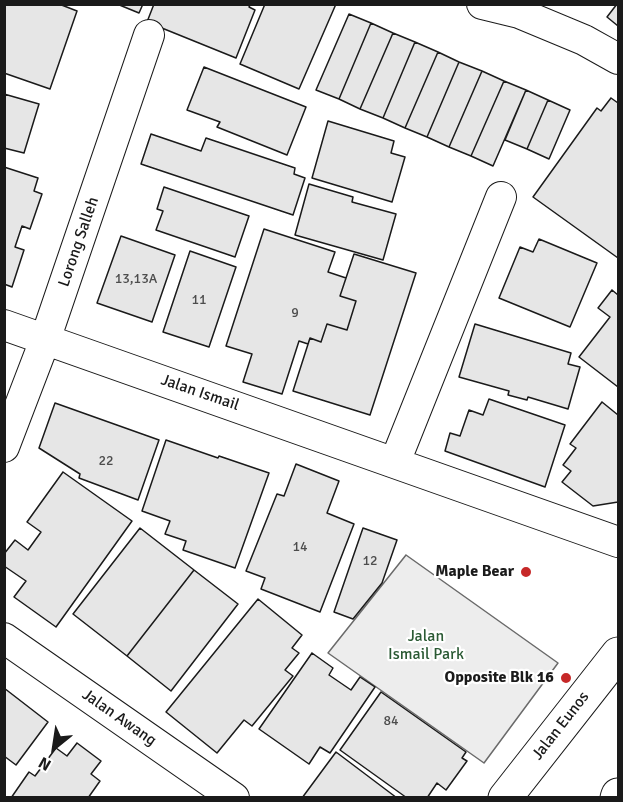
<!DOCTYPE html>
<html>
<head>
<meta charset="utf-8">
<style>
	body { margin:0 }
	#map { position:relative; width:623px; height:802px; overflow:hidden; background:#fff; font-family:Signika,sans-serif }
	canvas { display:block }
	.frame { position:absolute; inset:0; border:6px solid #1a1a1a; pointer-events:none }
	.north { position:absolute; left:24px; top:718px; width:60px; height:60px; -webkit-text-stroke:4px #fff; paint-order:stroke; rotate:210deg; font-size:16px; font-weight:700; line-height:24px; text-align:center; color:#1a1a1a }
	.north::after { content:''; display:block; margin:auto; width:21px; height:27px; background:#1a1a1a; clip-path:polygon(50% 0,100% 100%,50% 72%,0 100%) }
</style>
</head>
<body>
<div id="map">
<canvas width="623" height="802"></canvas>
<div class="frame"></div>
<div class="north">N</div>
</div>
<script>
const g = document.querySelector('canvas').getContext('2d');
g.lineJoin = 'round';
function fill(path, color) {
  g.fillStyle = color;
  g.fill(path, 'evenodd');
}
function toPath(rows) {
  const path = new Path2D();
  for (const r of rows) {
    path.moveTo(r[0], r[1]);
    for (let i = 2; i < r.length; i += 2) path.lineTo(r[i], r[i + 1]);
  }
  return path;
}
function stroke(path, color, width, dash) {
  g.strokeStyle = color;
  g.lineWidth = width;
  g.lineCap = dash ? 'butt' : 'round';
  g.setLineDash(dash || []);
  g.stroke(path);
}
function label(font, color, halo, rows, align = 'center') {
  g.font = font + ' Signika,sans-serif';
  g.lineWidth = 4.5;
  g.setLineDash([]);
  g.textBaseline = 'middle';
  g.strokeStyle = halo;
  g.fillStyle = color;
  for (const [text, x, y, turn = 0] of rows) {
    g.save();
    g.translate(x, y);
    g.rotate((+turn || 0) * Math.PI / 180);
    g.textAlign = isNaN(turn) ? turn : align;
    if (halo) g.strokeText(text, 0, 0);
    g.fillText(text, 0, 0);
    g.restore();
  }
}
const built = toPath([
	[406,555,558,663,484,763,328,653,406,555]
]);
fill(built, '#ededed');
stroke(built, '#6a6a6a', 1.5);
const building = toPath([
	[4,4,59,4,77,11,50,89,4,73,4,4],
	[117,4,143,4,139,13,117,4],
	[154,4,251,4,249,7,255,10,236,58,147,22,154,4],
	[265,4,336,4,299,89,240,64,265,4],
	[617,4,618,4,618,26,607,17,617,4],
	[349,14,371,23,339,99,316,90,349,14],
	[371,23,393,33,360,109,339,99,371,23],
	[393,33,415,42,383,118,360,109,393,33],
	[415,42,438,52,405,128,383,118,415,42],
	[438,52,459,62,427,137,405,128,438,52],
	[459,62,482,71,449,147,427,137,459,62],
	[204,67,306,107,287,155,217,127,220,122,187,110,204,67],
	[482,71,504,81,471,156,449,147,482,71],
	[504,81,526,90,493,166,471,156,504,81],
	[526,90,548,100,527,149,505,140,526,90],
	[4,94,39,104,24,153,4,148,4,94],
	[611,98,618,103,618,258,533,197,597,108,601,111,611,98],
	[548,100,570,110,549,159,527,149,548,100],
	[328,121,394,141,391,153,405,157,392,202,312,178,328,121],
	[151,134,201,151,206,138,295,168,294,174,305,178,293,215,141,164,151,134],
	[4,167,38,178,34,191,42,194,30,229,22,226,15,247,24,250,12,287,4,284,4,167],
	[309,184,353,197,352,202,396,214,383,260,295,235,309,184],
	[164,187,249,216,235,257,156,230,163,211,157,209,164,187],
	[264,229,335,252,328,272,346,278,340,296,356,301,347,330,327,324,321,342,310,338,308,344,299,341,282,394,243,382,252,354,226,346,264,229],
	[121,236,175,255,152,322,97,303,121,236],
	[539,239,597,263,570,327,499,298,520,247,533,252,539,239],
	[190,251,236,267,209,347,163,332,190,251],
	[354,254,416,273,370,415,293,391,310,338,321,342,327,324,347,330,356,301,340,296,354,254],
	[612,290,618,295,618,387,579,357,610,317,598,308,612,290],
	[475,324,571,353,568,364,580,367,568,409,528,397,527,400,508,395,509,391,459,377,475,324],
	[489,399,565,425,545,487,445,451,450,433,460,436,469,410,483,415,489,399],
	[602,402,618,415,618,502,593,506,562,482,571,471,563,465,576,448,570,444,602,402],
	[55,403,159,440,138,500,79,478,80,474,39,448,55,403],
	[166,440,218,458,219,456,269,473,235,568,183,550,186,541,165,534,170,521,142,511,166,440],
	[296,464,339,481,327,513,354,524,320,612,261,589,265,578,246,571,277,494,284,496,296,464],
	[63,472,132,521,56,627,14,597,26,581,4,566,4,554,15,540,28,550,41,532,27,522,63,472],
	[140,528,194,570,127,656,73,614,140,528],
	[363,528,397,540,382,583,353,619,334,612,363,528],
	[194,570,238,604,171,691,127,656,194,570],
	[258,599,302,635,292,648,299,653,285,670,293,676,252,726,244,720,217,753,166,712,258,599],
	[312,653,333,668,329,675,351,690,360,677,375,687,330,753,320,747,309,764,259,729,312,653],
	[4,688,48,722,16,765,4,756,4,688],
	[381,692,466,752,462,758,467,761,446,790,437,783,427,798,407,798,340,750,381,692],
	[77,743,101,761,91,774,100,781,88,798,11,798,29,772,35,776,56,748,67,756,77,743],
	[336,752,397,798,302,798,336,752]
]);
fill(building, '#e6e6e6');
stroke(building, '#1a1a1a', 1.5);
const minor = toPath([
	[482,4,519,13,584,40,618,59],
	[4,325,618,542],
	[4,447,45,340,149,35],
	[395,462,501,197],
	[4,638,234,798]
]);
const highway = toPath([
	[505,798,618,654],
	[617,798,618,795]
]);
stroke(minor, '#1a1a1a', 32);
stroke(highway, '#1a1a1a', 35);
stroke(minor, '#fff', 30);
stroke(highway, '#fff', 33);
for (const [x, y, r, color] of [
	[526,572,6,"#c62828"],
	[566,678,6,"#c62828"]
]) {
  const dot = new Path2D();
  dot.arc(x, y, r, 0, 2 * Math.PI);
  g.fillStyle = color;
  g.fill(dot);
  stroke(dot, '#fff', 2);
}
label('14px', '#4d4d4d', null, [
	["13,13A",136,279],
	["11",199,300],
	["9",295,313],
	["22",106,461],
	["14",300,547],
	["12",370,561],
	["84",391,721]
]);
label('16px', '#1a1a1a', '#fff', [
	["Lorong Salleh",79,242,-71],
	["Jalan Ismail",200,393,19],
	["Jalan Awang",119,718,35],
	["Jalan Eunos",561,726,-52]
]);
label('bold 16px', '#1a1a1a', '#fff', [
	["Maple Bear",514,572],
	["Opposite Blk 16",554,678]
], 'right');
label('16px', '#2b5a34', '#fff', [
	["Jalan",426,637],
	["Ismail Park",426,655]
]);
</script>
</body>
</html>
